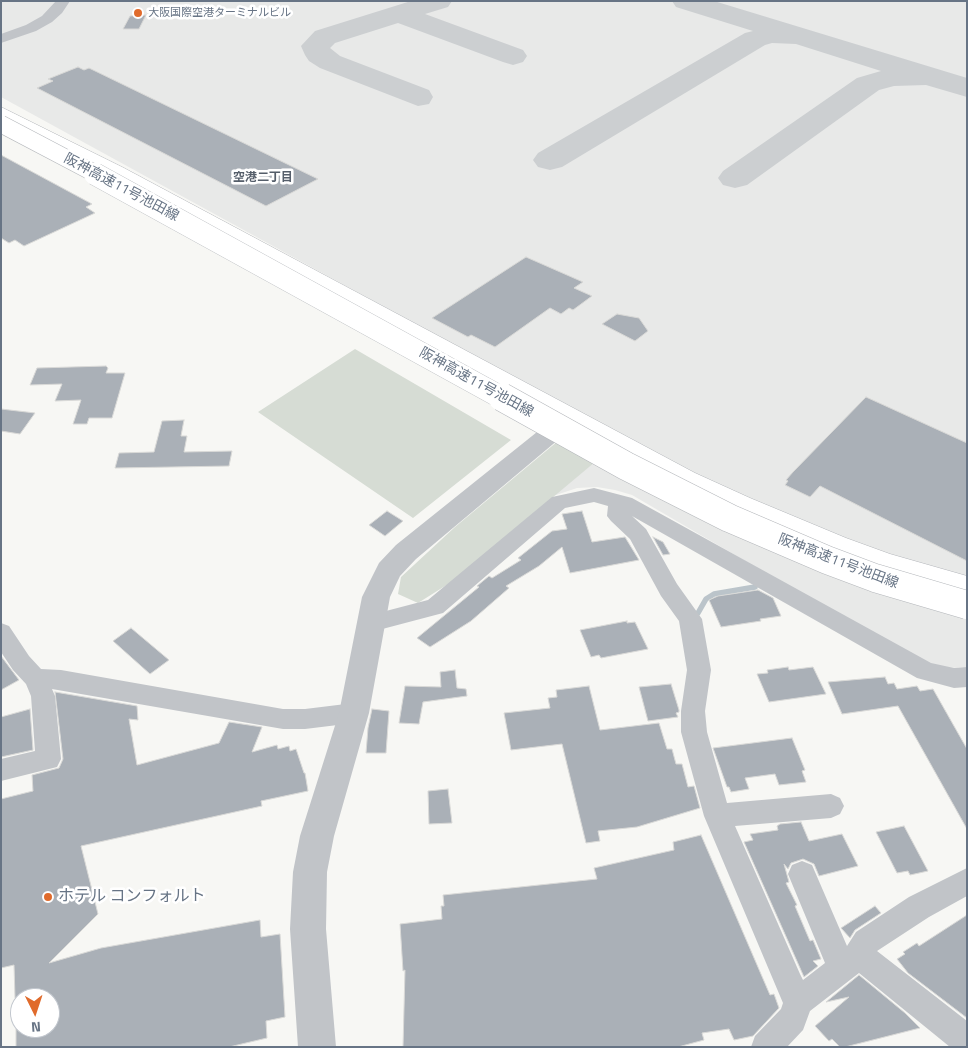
<!DOCTYPE html>
<html>
<head>
<meta charset="utf-8">
<style>
	body { margin:0 }
	#map { position:relative; width:968px; height:1048px; overflow:hidden; background:#f7f7f4; font-family:"Titillium Web",sans-serif }
	canvas { display:block }
	.frame { position:absolute; inset:0; border:2px solid #677485; pointer-events:none }
	.north { position:absolute; left:10px; top:988px; width:50px; height:50px; box-sizing:border-box; background:#fff; border:1px solid #c2c7ce; border-radius:50%; rotate:176deg; font-size:14px; font-weight:700; line-height:20px; text-align:center; color:#677485 }
	.north::after { content:''; display:block; margin:auto; width:18px; height:22px; background:#e06b2c; clip-path:polygon(50% 0,100% 100%,50% 72%,0 100%) }
</style>
</head>
<body>
<div id="map">
<canvas width="968" height="1048"></canvas>
<div class="frame"></div>
<div class="north">N</div>
</div>
<script>
const g = document.querySelector('canvas').getContext('2d');
g.lineJoin = 'round';
function fill(path, color) {
  g.fillStyle = color;
  g.fill(path, 'evenodd');
}
function toPath(rows) {
  const path = new Path2D();
  for (const r of rows) {
    path.moveTo(r[0], r[1]);
    for (let i = 2; i < r.length; i += 2) path.lineTo(r[i], r[i + 1]);
  }
  return path;
}
function stroke(path, color, width, dash) {
  g.strokeStyle = color;
  g.lineWidth = width;
  g.lineCap = dash ? 'butt' : 'round';
  g.setLineDash(dash || []);
  g.stroke(path);
}
function label(font, color, halo, rows, align = 'center') {
  g.font = font + ' "Titillium Web","Noto Sans JP",sans-serif';
  g.lineWidth = 5;
  g.setLineDash([]);
  g.textBaseline = 'middle';
  g.strokeStyle = halo;
  g.fillStyle = color;
  for (const [text, x, y, turn = 0] of rows) {
    g.save();
    g.translate(x, y);
    g.rotate((+turn || 0) * Math.PI / 180);
    g.textAlign = isNaN(turn) ? turn : align;
    if (halo) g.strokeText(text, 0, 0);
    g.fillText(text, 0, 0);
    g.restore();
  }
}
fill(toPath([
	[1,1,967,1,967,667,948,668,929,664,898,650,632,495,615,490,597,487,577,488,553,496,594,462,585,417,1,97]
]), '#e8e9e8');
fill(toPath([
	[355,349,511,440,413,518,258,412],
	[558,441,595,462,453,581,418,603,398,594,401,577,455,527]
]), '#d6dcd4');
stroke(toPath([
	[698,613,706,599,714,594,755,587]
]), '#bbc4ca', 5.5);
fill(toPath([
	[411,1,452,1,448,7,425,14,523,50,527,56,523,62,513,65,503,62,398,23,335,43,330,48,340,56,429,90,433,97,429,104,418,106,320,68,309,61,305,55,301,46,315,31,411,1],
	[672,1,714,1,967,78,967,97,926,85,894,86,879,90,747,185,735,188,723,185,718,178,723,171,857,78,881,71,796,44,772,43,765,45,562,167,550,170,538,167,533,160,538,153,745,33,753,31,676,7,672,1]
]), '#cccfd1');
const building = toPath([
	[146,15,139,29,123,29,130,16,146,15],
	[78,67,84,70,89,68,318,179,266,206,37,88,53,81,48,79,78,67],
	[1,155,92,204,86,207,95,213,24,246,15,240,9,243,1,238,1,155],
	[526,257,583,282,574,288,592,296,573,310,569,308,561,314,550,308,495,347,471,335,468,337,432,318,526,257],
	[617,314,639,318,648,331,635,341,602,324,617,314],
	[106,366,108,368,106,373,125,373,112,418,89,418,87,424,73,424,81,400,55,401,62,384,30,385,37,368,106,366],
	[866,397,967,443,967,561,820,486,810,497,785,485,788,481,786,480,793,472,866,397],
	[1,409,35,413,20,434,1,431,1,409],
	[184,420,181,436,187,436,184,452,232,451,229,466,115,468,119,453,154,452,162,421,184,420],
	[387,511,403,521,385,536,369,525,387,511],
	[582,511,592,542,625,537,639,560,570,573,562,547,539,566,506,586,509,588,471,621,430,647,417,638,479,587,477,586,489,576,492,578,521,560,518,558,552,531,567,529,562,514,582,511],
	[653,537,663,542,670,554,663,555,653,537],
	[758,590,773,598,781,616,760,619,761,621,721,627,709,600,718,596,758,590],
	[627,621,627,623,635,622,648,649,601,658,599,655,591,657,580,630,627,621],
	[131,628,169,660,150,674,113,641,131,628],
	[1,656,19,680,1,690,1,656],
	[788,667,789,670,813,667,826,694,769,702,757,674,768,673,767,670,788,667],
	[455,670,457,688,466,689,467,696,423,702,419,724,399,723,405,686,441,687,440,672,455,670],
	[885,677,888,684,894,683,897,689,917,686,920,691,933,689,967,749,967,829,898,706,842,714,828,682,885,677],
	[671,684,679,710,679,712,676,713,678,717,648,721,639,687,671,684],
	[589,686,600,730,659,723,667,749,672,749,676,764,682,764,688,787,694,786,700,808,637,827,598,831,600,841,586,843,562,744,511,750,504,713,550,708,548,698,557,697,556,690,589,686],
	[55,692,137,706,138,720,129,719,137,765,219,743,229,722,262,727,252,752,277,745,278,749,289,746,290,751,296,749,304,773,305,773,308,791,261,801,262,806,81,846,98,914,49,963,101,948,260,920,261,937,280,934,285,1017,266,1021,267,1038,229,1047,16,1047,16,1028,50,1028,50,998,15,998,14,965,1,968,1,799,33,791,32,775,59,768,63,759,55,692],
	[30,709,33,750,1,757,1,717,30,709],
	[372,709,389,711,386,753,366,753,368,728,372,709],
	[792,738,805,770,802,771,806,782,779,785,775,774,745,778,749,789,731,792,729,787,727,787,713,748,792,738],
	[448,789,452,823,429,824,428,791,448,789],
	[801,822,809,841,842,834,858,866,819,876,814,864,803,859,791,863,788,869,784,864,789,882,786,883,797,905,795,906,810,941,813,940,821,959,813,961,818,966,804,977,744,842,753,840,750,834,778,830,777,826,780,824,801,822],
	[904,826,928,871,910,875,908,871,897,873,876,832,904,826],
	[701,835,770,995,774,994,779,1008,753,1036,734,1040,729,1029,702,1033,704,1040,678,1047,403,1047,405,970,403,971,400,924,442,919,441,906,444,906,443,895,597,879,594,868,674,850,673,842,701,835],
	[875,906,881,913,855,930,850,938,841,928,875,906],
	[967,915,967,1018,908,973,897,959,905,954,903,952,917,943,919,946,967,915],
	[859,975,905,1013,920,1028,845,1047,840,1047,832,1039,829,1041,815,1026,849,997,826,1002,859,975]
]);
fill(building, '#aab0b7');
stroke(building, '#d9d9d7', 1);
const motorway = toPath([
	[1,107,124,168,695,473,750,498,846,538,890,554,967,576,967,598,872,569,826,552,730,512,677,485,110,176,1,119,1,107]
]);
stroke(motorway, '#b4b7bb', 1);
fill(toPath([
	[594,488,632,498,931,663,954,668,967,667,967,687,954,688,917,678,632,516,646,529,677,584,702,619,711,670,705,711,707,732,727,803,831,794,840,798,844,806,840,814,831,818,735,826,800,974,803,980,825,963,788,874,792,865,802,861,812,865,847,946,856,932,909,897,967,868,967,896,929,917,877,951,967,1021,967,1047,950,1047,859,973,810,1011,803,1030,787,1047,751,1047,755,1036,781,1009,783,1003,704,816,681,732,681,711,687,670,679,621,661,596,630,539,611,521,607,516,608,506,594,502,565,508,443,613,371,632,363,629,359,623,363,617,428,600,552,497,594,488],
	[1,623,9,626,29,656,41,669,61,670,283,709,305,709,354,703,363,706,366,713,363,720,354,723,305,729,283,729,52,689,55,696,61,759,57,767,1,781,1,759,35,751,31,696,26,684,13,670,1,652,1,623]
]), '#c1c4c8');
fill(toPath([
	[56,1,70,1,62,13,52,22,36,31,1,43,1,34,26,25,42,16,56,1],
	[551,408,571,417,575,423,571,429,416,559,400,576,390,597,369,713,334,836,327,872,326,929,336,1047,298,1047,290,929,293,872,300,836,339,713,362,597,379,563,396,545,547,424,539,416,543,411,551,408]
]), '#c1c4c8');
fill(motorway, '#fff');
const motorwayBridgeFar2 = toPath([
	[1,124,98,175]
]);
const motorwayBridgeFar1 = toPath([
	[95,174,504,399]
]);
const motorwayBridge = toPath([
	[502,397,626,466,729,518,827,560,875,578,967,605]
]);
stroke(motorwayBridgeFar2, '#b4b7bb', 18, []);
stroke(motorwayBridgeFar1, '#b4b7bb', 23, []);
stroke(motorwayBridge, '#b4b7bb', 29, []);
stroke(motorwayBridgeFar2, '#fff', 17);
stroke(motorwayBridgeFar1, '#fff', 22);
stroke(motorwayBridge, '#fff', 28);
for (const [x, y, r, color] of [
	[138,13,5,"#e06b2c"],
	[48,897,5,"#e06b2c"]
]) {
  const dot = new Path2D();
  dot.arc(x, y, r, 0, 2 * Math.PI);
  g.fillStyle = color;
  g.fill(dot);
  stroke(dot, '#fff', 2);
}
label('11px', '#677485', '#fff', [
	["大阪国際空港ターミナルビル",148,13]
], 'left');
label('bold 12px', '#555e6a', '#fff', [
	["空港二丁目",263,178]
]);
label('14px', '#677485', '#fff', [
	["阪神高速11号池田線",121,188,28],
	["阪神高速11号池田線",476,383,29],
	["阪神高速11号池田線",838,562,21]
]);
label('16px', '#677485', '#fff', [
	["ホテル コンフォルト",58,897]
], 'left');
</script>
</body>
</html>
